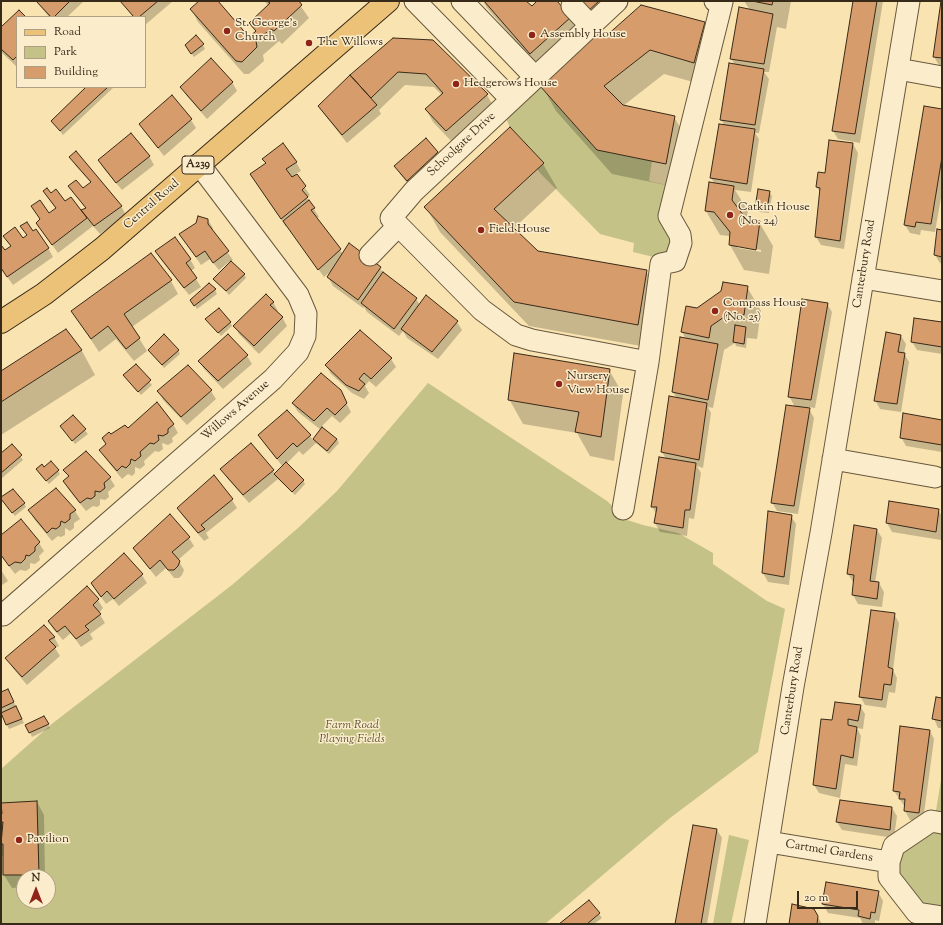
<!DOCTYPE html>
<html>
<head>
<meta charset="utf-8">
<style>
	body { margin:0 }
	#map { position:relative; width:943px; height:925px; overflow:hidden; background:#f9e3b0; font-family:"Sorts Mill Goudy",serif }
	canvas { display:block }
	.frame { position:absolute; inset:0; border:2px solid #382a18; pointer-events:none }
	.legend { position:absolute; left:16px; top:16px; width:130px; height:72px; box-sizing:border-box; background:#fbedcc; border:1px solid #ad9f84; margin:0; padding:5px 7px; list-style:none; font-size:12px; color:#382a18 }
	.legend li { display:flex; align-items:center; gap:8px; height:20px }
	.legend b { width:20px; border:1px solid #ad9f84 }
	.north { position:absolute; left:16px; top:869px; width:40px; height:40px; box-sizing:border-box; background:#fbedcc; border:1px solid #ad9f84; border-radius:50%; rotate:0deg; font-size:11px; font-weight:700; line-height:16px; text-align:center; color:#382a18 }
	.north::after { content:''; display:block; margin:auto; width:14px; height:18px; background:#8f2418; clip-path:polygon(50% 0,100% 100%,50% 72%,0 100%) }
	.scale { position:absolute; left:797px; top:891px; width:61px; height:18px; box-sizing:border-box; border:2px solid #382a18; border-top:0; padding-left:5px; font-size:12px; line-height:14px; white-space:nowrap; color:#382a18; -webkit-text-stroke:3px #fbedcc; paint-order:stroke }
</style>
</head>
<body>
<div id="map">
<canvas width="943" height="925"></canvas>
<div class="frame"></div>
<ul class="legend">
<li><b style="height:5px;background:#ecc278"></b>Road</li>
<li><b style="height:11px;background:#c4c287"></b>Park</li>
<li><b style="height:11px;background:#d69c6c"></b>Building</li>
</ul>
<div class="north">N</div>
<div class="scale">20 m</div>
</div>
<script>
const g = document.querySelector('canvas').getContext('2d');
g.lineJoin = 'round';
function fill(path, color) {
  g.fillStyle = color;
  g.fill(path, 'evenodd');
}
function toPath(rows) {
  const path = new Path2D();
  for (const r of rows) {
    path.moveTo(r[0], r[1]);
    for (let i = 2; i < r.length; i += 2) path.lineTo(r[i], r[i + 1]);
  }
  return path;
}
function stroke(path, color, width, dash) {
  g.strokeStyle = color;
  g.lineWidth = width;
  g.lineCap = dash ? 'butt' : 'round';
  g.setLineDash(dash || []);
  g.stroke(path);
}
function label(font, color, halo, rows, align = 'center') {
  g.font = font + ' "Sorts Mill Goudy",serif';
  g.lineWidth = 3;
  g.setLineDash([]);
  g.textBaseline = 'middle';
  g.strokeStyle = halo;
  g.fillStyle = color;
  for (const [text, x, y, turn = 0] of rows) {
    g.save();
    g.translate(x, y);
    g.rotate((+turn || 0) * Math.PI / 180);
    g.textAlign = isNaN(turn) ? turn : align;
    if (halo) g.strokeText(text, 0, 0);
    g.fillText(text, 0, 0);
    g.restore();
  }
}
fill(toPath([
	[540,86,597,150,652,161,649,181,671,186,674,238,671,255,662,259,633,252,634,243,600,234,540,173,537,169,544,163,510,127,506,119],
	[428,383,607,501,627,520,643,525,678,533,713,553,713,564,767,601,785,609,758,752,670,818,545,924,1,924,1,769,53,723,232,585,298,528,337,491],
	[24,877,48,877,48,901,24,901],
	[942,774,942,819,935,817],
	[932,827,942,829,942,913,919,909,894,875,899,849],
	[729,835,749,840,731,924,713,924]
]), '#c4c287');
fill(toPath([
	[36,1,84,1,67,17,49,17],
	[121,1,173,1,145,25,145,17,133,17],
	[200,1,216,1,249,38,256,32,250,23,269,6,264,1,297,1,309,18,282,44,279,41,263,55,264,61,249,74,244,74,198,22,191,9],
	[483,1,525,1,532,8,538,1,555,1,570,17,577,30,538,67,487,8],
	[578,1,613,1,591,21],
	[744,1,791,1,786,29,777,27,769,72,764,72,769,79,759,133,755,133,759,139,751,192,735,190,748,211,746,220,759,222,773,246,769,274,744,270,730,245,730,238,729,236,720,235,706,211,715,184,711,178,724,125,721,119,735,65,731,58,750,10],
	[735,245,761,250,761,252,738,248],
	[854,1,883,1,860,143,838,139,833,131],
	[942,3,942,66,939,65,934,57],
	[19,11,24,17,17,17,17,67,1,52,1,28],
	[704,23,718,47,708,86,664,74,623,106,674,117,688,141,680,188,612,174,556,111,542,86,605,39],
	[393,39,487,95,494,107,454,144,433,122,426,109,442,95,434,87,405,85,379,110,381,114,347,143,324,114,319,106,351,76],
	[203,45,205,49,194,57,188,49],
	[232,82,237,91,207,119,186,95,181,87],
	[88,87,114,87,63,135,52,121],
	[172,97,191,120,196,128,164,156,145,132,140,124],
	[942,110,942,192,935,232,921,230,920,235,910,233,905,225],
	[426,139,437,153,442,161,412,189,400,174,395,166],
	[853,144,858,153,844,249,821,245,816,237,821,194,817,187,826,174],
	[149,156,154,165,122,190,104,169,99,161],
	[71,157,121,206,126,215,100,234,93,226,58,253,37,223,41,220,32,207,49,214,56,209,44,191,81,212,86,209,69,186,83,190,91,183,75,165],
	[264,159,296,162,301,171,295,174,310,195,307,198,319,217,316,218,343,254,380,268,384,274,416,299,420,305,457,322,462,330,438,359,407,338,403,331,399,336,367,312,364,307,363,308,333,286,328,277,332,270,324,277,287,226,286,227,256,183,266,164],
	[543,164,557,188,513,229,538,252,646,271,660,296,652,348,529,326,440,232,426,207],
	[769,192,772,196,769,213,759,212,756,208],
	[208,220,213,228,212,231,233,260,230,261,244,274,246,278,229,295,215,279,230,263,229,262,219,270,210,259,201,265,186,243],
	[21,226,48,248,53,257,13,285,1,268,1,247,4,251,11,247,4,236,22,239,27,236],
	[942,231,942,264,940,263,935,255],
	[156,251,190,259,195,268,191,271,201,287,189,295,161,260],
	[151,255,171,281,178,294,132,327,147,351,134,361,116,339,99,352,72,311],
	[747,287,761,311,757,339,747,338,746,348,736,346,735,343,724,350,713,408,708,407,711,413,703,468,697,466,701,473,694,519,689,518,687,536,660,532,655,523,656,514,652,506,666,459,662,452,677,399,673,392,686,339,682,332,698,309],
	[215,290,217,294,197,309,194,304],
	[273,302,278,311,276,312,282,317,287,326,259,354,239,334,235,326],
	[827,304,832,312,815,408,808,407,814,418,798,514,777,511,772,502,795,407,789,396],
	[206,319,230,322,232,326,221,336],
	[942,323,942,354,917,350,912,342],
	[66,330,82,351,95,375,1,435,1,372],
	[901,336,906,344,904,353,909,362,901,412,880,409,875,400],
	[149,350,178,350,180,354,164,368],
	[247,356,252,364,223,389,204,369,199,361],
	[391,359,396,367,376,387,369,381,365,386,369,393,364,399,352,393,331,374,326,365],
	[136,366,152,385,141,395,124,375],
	[188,366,211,391,216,399,187,425,163,400,158,391],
	[609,370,623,394,614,461,590,456,577,433,523,424,509,399],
	[340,391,351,412,340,423,332,416,321,427,337,439,339,443,329,454,316,443,303,455,299,451,286,464,303,480,305,484,295,495,278,479,249,503,227,478,222,469,273,471,275,474,283,467,264,443,259,435,287,411,310,436,313,440,321,430,298,412,293,404],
	[73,416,88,434,75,444,61,426],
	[942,421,942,452,906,446,901,437],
	[173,424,178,433,172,438,173,442,168,445,162,443,163,449,159,452,155,451,144,461,145,465,140,469,135,467,135,473,132,476,128,474,122,479,105,458,100,450,107,445,111,436,128,429],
	[12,445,23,460,1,479,1,454],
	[86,452,110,478,115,486,108,492,109,497,105,500,100,499,100,505,97,507,93,506,86,511,69,490,64,481,69,478,65,470],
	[44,468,58,471,60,474,49,484,37,470],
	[56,490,75,511,80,519,74,523,74,528,70,531,65,528,65,535,61,537,58,536,52,541,34,519,30,511],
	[232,500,237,508,206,533,209,538,204,541,183,516,178,508],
	[3,502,24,503,26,507,15,516],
	[938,510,942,516,941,540,892,532,887,523],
	[791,516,796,524,789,585,768,582,763,573],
	[21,520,39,543,44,551,39,556,40,560,35,564,30,563,30,568,26,571,20,570,15,574,1,556,1,536],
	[877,530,882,538,875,583,879,583,884,592,882,607,858,604,853,595,854,582,853,582,848,574],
	[189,538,194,546,178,560,184,570,182,575,179,578,174,578,166,568,156,577,139,556,134,548],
	[1,570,8,581,2,585,2,589,1,590],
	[142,575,147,583,119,606,113,599,106,604,92,584],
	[98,600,103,608,99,613,105,623,90,634,93,639,81,647,71,633,63,640,54,630,49,622],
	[894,614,899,623,893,670,897,678,895,693,889,692,886,708,865,705,860,696],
	[54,637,59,646,55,648,60,656,27,685,12,667,7,658],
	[1,693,10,694,24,723,9,729,1,713],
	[942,699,942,728,938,728,934,719],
	[860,706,865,714,863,729,857,728,861,736,857,766,845,764,840,798,819,793,814,785,833,721],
	[44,717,50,728,32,737,27,726],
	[930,731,934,739,923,821,910,820,905,811,905,807,894,791],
	[37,802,44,815,45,877,24,877,24,887,12,888,4,875,4,857,1,856,1,837,4,837,1,832,1,815],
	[892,808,897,816,894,838,842,830,837,822],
	[717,830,722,838,707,924,676,924],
	[878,892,883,901,879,921,875,920,875,924,863,924,860,918,828,913,823,904],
	[589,901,602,918,594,924,561,924],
	[814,910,822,924,790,924]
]), '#0003');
const building = toPath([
	[36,1,70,1,54,17,51,17,36,1],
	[120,1,158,1,139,17,134,17,120,1],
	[199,1,218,1,249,37,256,31,249,23,270,3,267,1,299,1,302,5,274,31,271,29,256,41,257,47,242,62,236,61,190,9,199,1],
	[484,1,526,1,532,6,537,1,557,1,571,17,530,54,484,1],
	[577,1,599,1,586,13,577,1],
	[752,1,773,1,772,5,752,1],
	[853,1,877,1,855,134,832,131,853,1],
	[941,1,942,1,942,58,933,57,941,1],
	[641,5,705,22,694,63,650,50,604,86,623,105,675,116,666,164,597,150,540,86,600,31,605,37,641,5],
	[739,7,773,14,764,64,730,59,739,7],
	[19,10,26,17,17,17,17,56,13,60,1,49,1,27,19,10],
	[196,35,204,44,191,54,185,45,196,35],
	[393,38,433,40,488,94,446,131,425,109,443,93,426,74,398,72,371,98,350,75,393,38],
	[211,58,233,82,201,111,180,87,211,58],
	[729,63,764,69,755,125,720,120,729,63],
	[350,75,377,105,342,135,318,106,350,75],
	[86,87,108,87,60,131,51,121,86,87],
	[172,95,192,119,158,148,139,124,172,95],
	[924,106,942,109,942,157,931,224,916,222,915,227,904,225,924,106],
	[719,124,755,129,747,184,710,178,719,124],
	[510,127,544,163,494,209,538,251,647,270,638,325,514,302,424,207,510,127],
	[131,133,150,156,116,183,98,160,131,133],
	[426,138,438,152,407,181,394,166,426,138],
	[829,140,853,143,840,241,815,237,820,188,816,187,818,172,825,173,829,140],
	[283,143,297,162,286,169,292,177,297,174,306,186,302,190,308,197,281,219,250,174,266,163,262,159,283,143],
	[76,151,122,206,94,226,81,210,86,208,68,186,76,180,83,188,91,182,69,157,76,151],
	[709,182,734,186,732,200,746,219,760,221,756,250,729,245,730,232,714,212,705,211,709,182],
	[47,188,51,193,56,189,65,201,71,197,87,218,52,245,36,223,40,219,31,206,40,200,49,213,56,208,43,191,47,188],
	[758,189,770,191,767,210,755,208,758,189],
	[309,200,315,208,311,210,341,249,318,270,283,221,309,200],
	[198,216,208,219,208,224,229,251,213,263,205,251,196,257,179,234,196,223,198,216],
	[27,222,33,231,36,229,49,248,7,277,1,268,1,245,5,250,11,246,3,236,15,227,23,238,27,235,20,226,27,222],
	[937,229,942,230,942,257,934,255,937,229],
	[175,237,191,259,186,263,197,278,184,288,155,251,175,237],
	[349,243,381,267,358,300,327,277,349,243],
	[151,253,172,280,124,314,140,338,126,349,108,326,91,339,71,311,151,253],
	[231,261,245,274,226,291,213,279,231,261],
	[383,272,417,298,394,329,361,303,383,272],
	[723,282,748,286,744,315,730,313,711,326,709,338,681,332,686,306,697,308,721,291,723,282],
	[209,283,216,289,194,306,190,300,209,283],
	[266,294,274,302,270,305,283,317,254,346,233,326,266,294],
	[426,295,458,321,432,352,401,329,426,295],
	[802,299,828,303,811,400,788,397,802,299],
	[219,308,231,322,218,333,205,319,219,308],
	[914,318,942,322,942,347,911,342,914,318],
	[735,325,746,327,744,344,733,342,735,325],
	[66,329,82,350,1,402,1,371,66,329],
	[360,330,392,358,371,379,364,373,359,379,365,384,359,391,346,385,325,365,360,330],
	[886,332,901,335,898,352,905,353,897,404,874,401,886,332],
	[164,334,179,350,162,365,148,350,164,334],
	[228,334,248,355,218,381,198,361,228,334],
	[680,337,718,344,708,400,672,392,680,337],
	[514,353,610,369,601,437,575,432,579,412,508,400,514,353],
	[136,364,151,380,138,392,123,375,136,364],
	[188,365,212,390,181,417,157,391,188,365],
	[321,373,341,390,347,403,335,415,327,408,314,421,292,403,321,373],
	[669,396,707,403,699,460,661,452,669,396],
	[157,402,174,424,168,429,168,433,163,436,158,435,159,440,154,444,150,443,140,452,141,456,135,461,131,459,130,464,126,468,122,466,117,471,99,450,106,444,102,438,109,432,111,434,125,425,128,428,157,402],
	[786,405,810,408,794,506,771,503,786,405],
	[287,410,311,435,297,447,293,443,277,459,258,435,287,410],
	[903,413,942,420,942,445,900,438,903,413],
	[73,415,86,429,72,441,60,426,73,415],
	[322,427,337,439,327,451,313,439,322,427],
	[251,443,274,470,243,495,220,469,251,443],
	[12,444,22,455,1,473,1,453,12,444],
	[86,451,111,477,104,483,105,488,100,492,95,491,95,496,91,499,87,498,80,503,63,481,69,476,63,470,86,451],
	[659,457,696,463,690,510,685,510,683,528,654,523,657,507,651,507,659,457],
	[51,461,59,470,46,481,36,469,42,464,44,467,51,461],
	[286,462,304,480,292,492,274,474,286,462],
	[214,475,233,499,201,525,205,529,198,533,177,508,214,475],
	[56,488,76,510,70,514,70,519,65,523,61,521,60,526,56,529,52,528,47,533,28,510,56,488],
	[13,489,25,503,12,513,1,499,1,497,13,489],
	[889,501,939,509,936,532,886,523,889,501],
	[768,511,792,515,784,577,762,573,768,511],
	[170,514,190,537,172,552,180,561,178,566,174,570,168,570,160,560,150,569,133,548,170,514],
	[21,519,40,542,35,547,35,551,29,556,26,555,25,559,21,563,15,562,9,566,1,555,1,535,21,519],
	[854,525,877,529,870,581,879,582,877,599,852,595,854,575,847,574,854,525],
	[124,553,143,574,114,599,107,591,101,597,91,583,124,553],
	[87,586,99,599,93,605,101,614,85,626,89,630,76,639,65,626,57,632,48,621,87,586],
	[871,610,895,613,888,667,893,669,891,685,884,684,882,700,859,697,871,610],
	[44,625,55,637,49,640,56,647,22,677,5,658,44,625],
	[8,689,14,702,1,708,1,692,8,689],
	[936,697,942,698,942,721,932,719,936,697],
	[835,702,861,705,858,721,848,719,848,725,857,727,853,758,841,755,836,789,813,785,821,719,832,720,835,702],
	[16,706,22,719,6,725,1,713,16,706],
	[44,716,49,724,29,733,25,725,44,716],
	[900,726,930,730,919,813,904,811,905,799,899,799,900,792,893,791,900,726],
	[840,800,892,807,890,830,836,822,840,800],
	[37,801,39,875,3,875,3,844,1,844,3,822,1,822,1,814,2,814,1,803,37,801],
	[693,825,717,829,701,924,675,924,693,825],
	[826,882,879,891,875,913,871,912,870,919,858,916,859,910,822,904,826,882],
	[589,900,600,913,587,924,559,924,589,900],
	[792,904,814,909,818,916,817,924,789,924,792,904]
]);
fill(building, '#d69c6c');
stroke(building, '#382a18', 1);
const minor = toPath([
	[415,1,511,99],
	[462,1,535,77],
	[617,1,414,191,391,218,482,310,516,335,532,340,648,362,661,264,675,261,681,243,680,235,669,216,722,2,715,1],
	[572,6,590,25],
	[898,69,942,77],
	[370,255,398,226],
	[863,278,942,291],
	[833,459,935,477],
	[623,509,648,362],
	[3,615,273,379,298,352,305,336,306,314,298,295,199,164],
	[942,823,931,821,894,846,889,862,889,877,917,913,942,917],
	[769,842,889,862],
	[755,924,793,687,821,533,909,1]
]);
const major = toPath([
	[1,322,44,294,102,249,388,1]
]);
stroke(minor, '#68583e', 23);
stroke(major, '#382a18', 24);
stroke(minor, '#fbedcc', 21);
stroke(major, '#ecc278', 22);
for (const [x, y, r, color] of [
	[227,31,4,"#8f2418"],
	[532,35,4,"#8f2418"],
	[309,43,4,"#8f2418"],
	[456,84,4,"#8f2418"],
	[730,215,4,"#8f2418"],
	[481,230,4,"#8f2418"],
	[715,311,4,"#8f2418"],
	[559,384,4,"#8f2418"],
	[19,840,4,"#8f2418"]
]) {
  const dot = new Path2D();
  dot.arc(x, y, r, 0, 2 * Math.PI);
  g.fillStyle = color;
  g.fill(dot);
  stroke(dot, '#fbedcc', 1.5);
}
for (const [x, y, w] of [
	[198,165,32]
]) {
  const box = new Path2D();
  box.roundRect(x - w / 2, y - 9, w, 18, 3);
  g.fillStyle = '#fbedcc';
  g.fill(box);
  stroke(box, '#382a18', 1);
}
label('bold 11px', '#382a18', null, [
	["A239",198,165]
]);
label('12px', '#382a18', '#fbedcc', [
	["St. George's",235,24],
	["Church",235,38],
	["Assembly House",540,35],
	["The Willows",317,43],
	["Hedgerows House",464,84],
	["Catkin House",738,208],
	["(No. 24)",738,222],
	["Field House",489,230],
	["Compass House",723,304],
	["(No. 25)",723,318],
	["Nursery",567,377],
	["View House",567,391],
	["Pavilion",27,840]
], 'left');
label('12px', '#382a18', '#fbedcc', [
	["Schoolgate Drive",462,145,-43],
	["Central Road",152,205,-41],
	["Canterbury Road",865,264,-81],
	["Willows Avenue",236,411,-41],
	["Canterbury Road",793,691,-81],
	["Cartmel Gardens",829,852,9]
]);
label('italic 12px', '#5b5034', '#fbedcc', [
	["Farm Road",352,726],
	["Playing Fields",352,740]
]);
</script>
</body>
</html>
